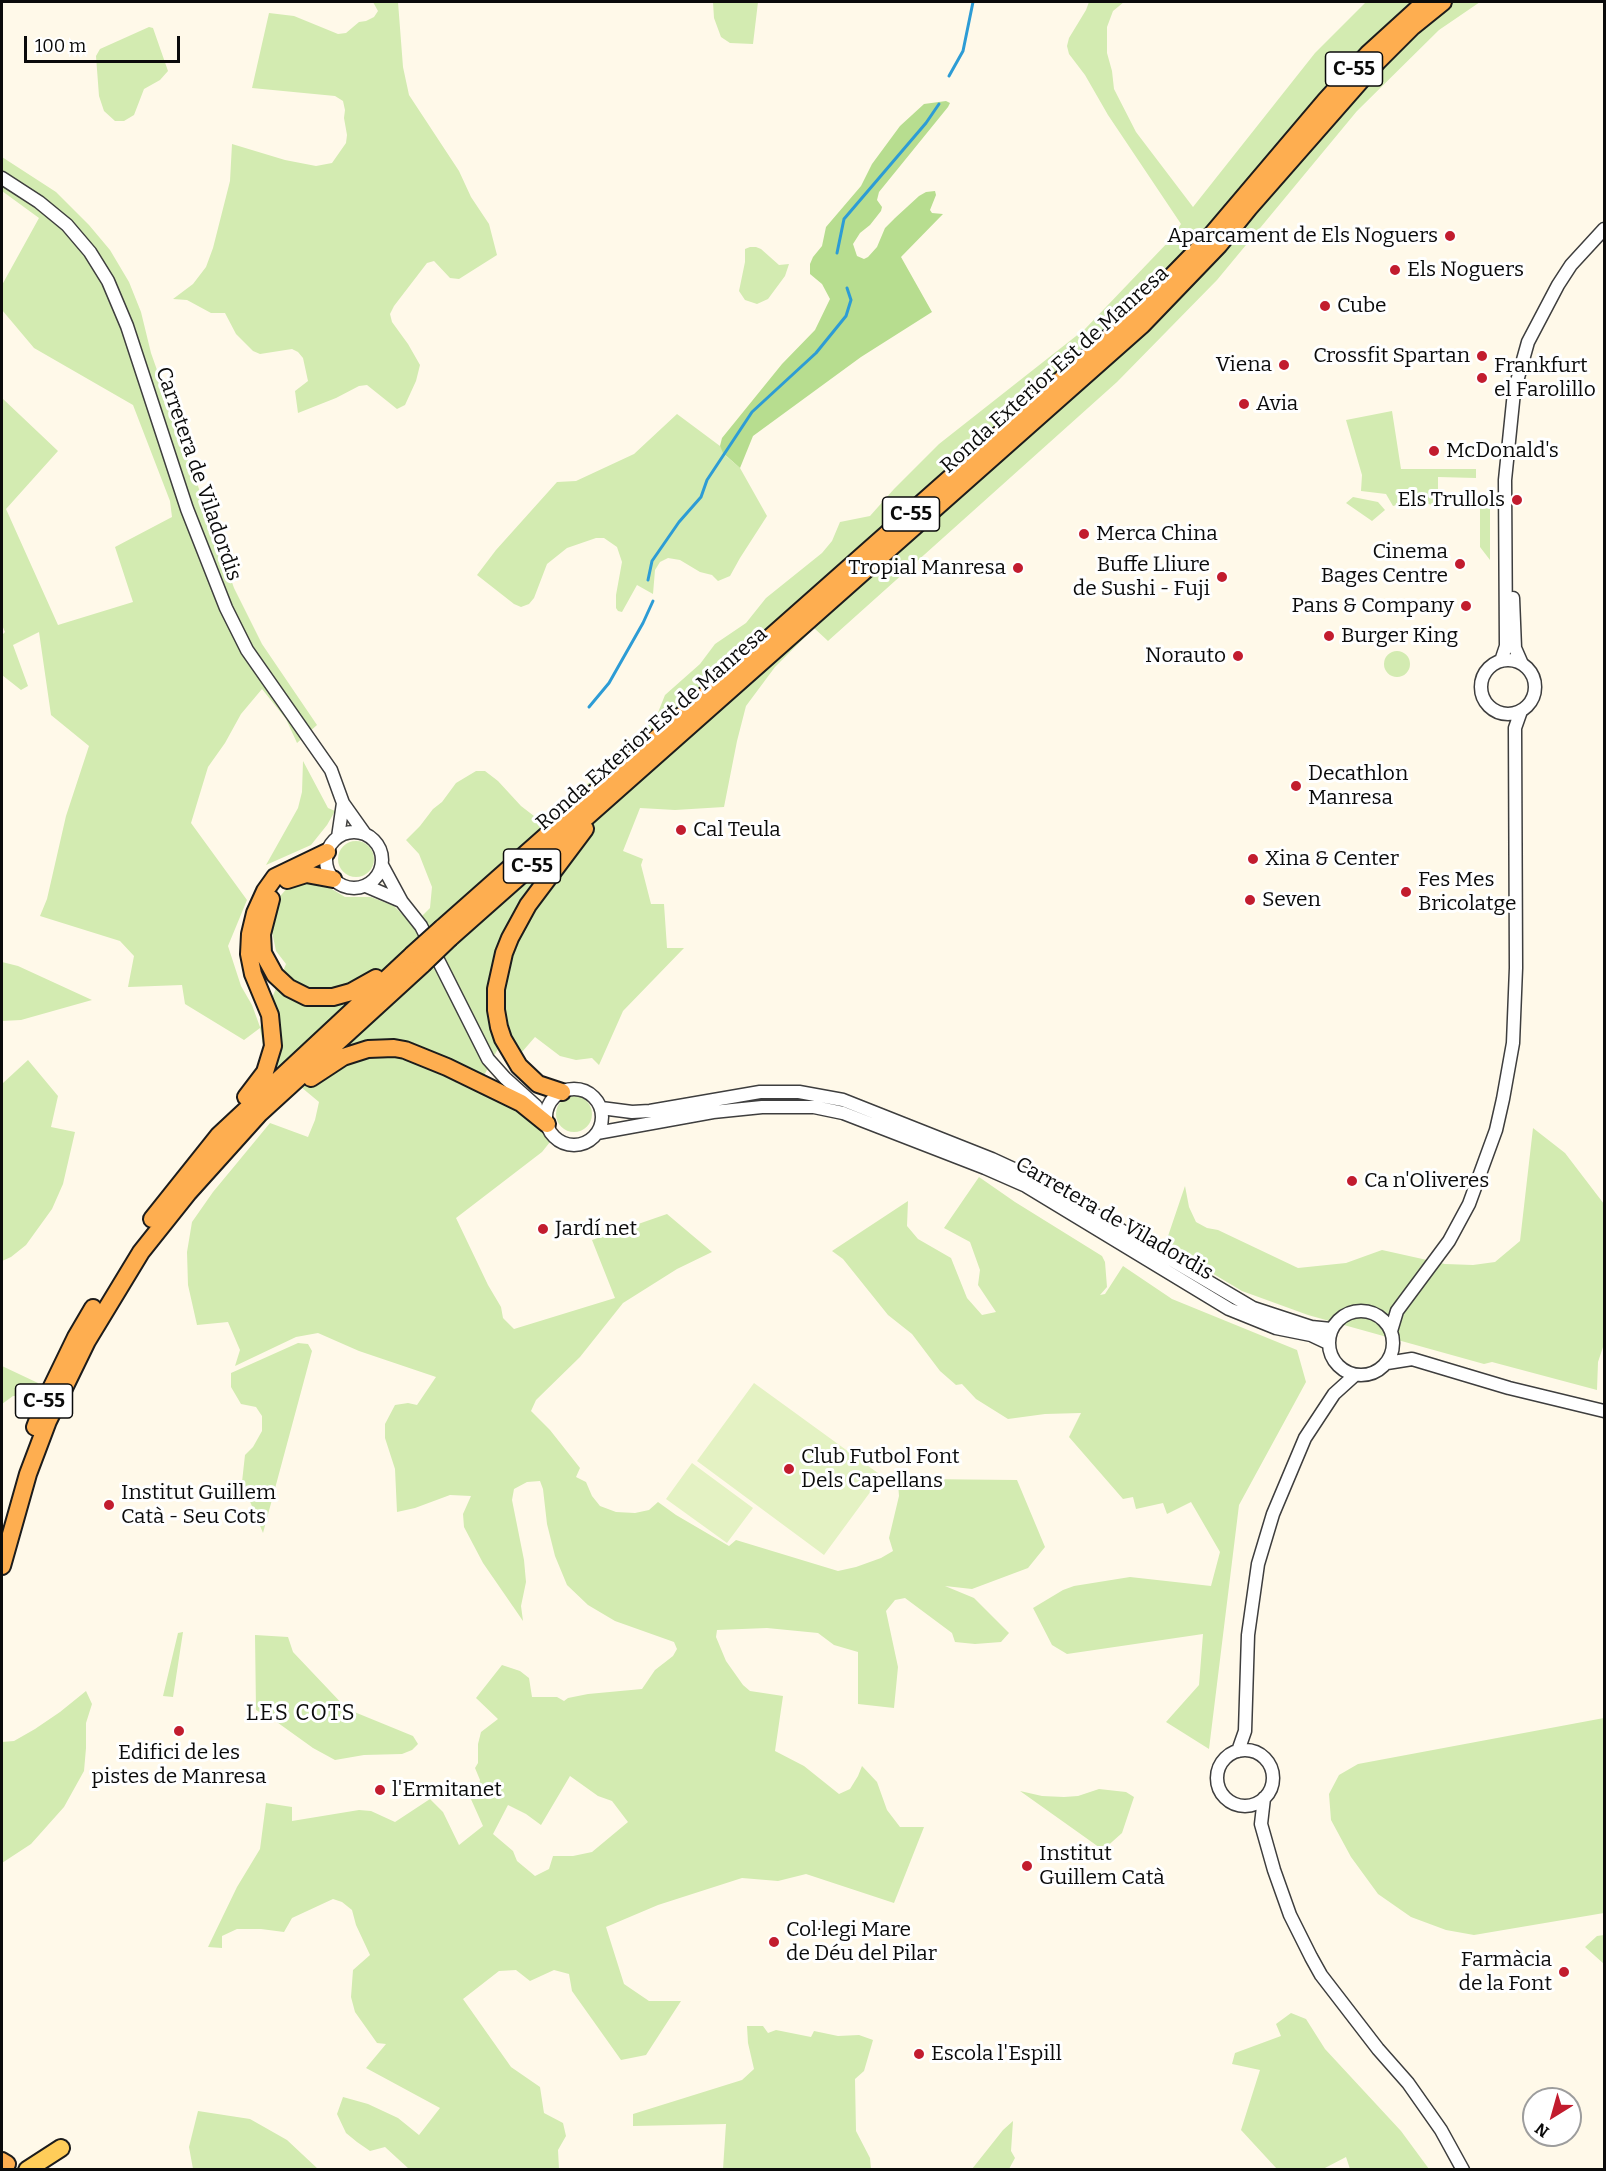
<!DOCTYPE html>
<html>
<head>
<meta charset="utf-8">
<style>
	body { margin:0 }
	#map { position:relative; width:1606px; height:2171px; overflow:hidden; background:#fff9e9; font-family:Bitter,serif }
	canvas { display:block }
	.frame { position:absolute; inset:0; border:3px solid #0b0b0b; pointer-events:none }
	.north { position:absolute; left:1522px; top:2087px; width:60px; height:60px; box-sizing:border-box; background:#fff; border:2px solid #9d9d9d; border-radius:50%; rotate:217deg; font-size:16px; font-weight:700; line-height:24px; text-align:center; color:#0b0b0b }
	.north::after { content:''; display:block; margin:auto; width:21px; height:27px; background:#c21c2e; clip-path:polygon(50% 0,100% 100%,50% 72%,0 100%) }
	.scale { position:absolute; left:24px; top:36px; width:156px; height:27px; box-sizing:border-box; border:3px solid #0b0b0b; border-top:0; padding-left:8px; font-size:18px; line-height:21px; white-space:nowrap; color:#0b0b0b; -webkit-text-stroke:4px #fff; paint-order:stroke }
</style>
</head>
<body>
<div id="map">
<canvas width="1606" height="2171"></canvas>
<div class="frame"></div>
<div class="north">N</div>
<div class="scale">100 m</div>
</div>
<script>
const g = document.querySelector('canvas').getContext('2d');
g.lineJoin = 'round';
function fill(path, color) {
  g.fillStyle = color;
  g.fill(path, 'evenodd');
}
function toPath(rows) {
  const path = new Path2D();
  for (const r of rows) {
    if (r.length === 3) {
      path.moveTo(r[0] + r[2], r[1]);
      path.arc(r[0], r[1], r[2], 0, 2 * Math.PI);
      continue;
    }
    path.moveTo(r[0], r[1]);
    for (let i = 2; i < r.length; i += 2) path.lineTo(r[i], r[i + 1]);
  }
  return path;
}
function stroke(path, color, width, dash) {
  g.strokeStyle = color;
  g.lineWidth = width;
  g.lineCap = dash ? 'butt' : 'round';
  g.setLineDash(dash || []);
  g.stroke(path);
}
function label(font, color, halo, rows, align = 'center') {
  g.font = font + ' Bitter,serif';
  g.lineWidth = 6;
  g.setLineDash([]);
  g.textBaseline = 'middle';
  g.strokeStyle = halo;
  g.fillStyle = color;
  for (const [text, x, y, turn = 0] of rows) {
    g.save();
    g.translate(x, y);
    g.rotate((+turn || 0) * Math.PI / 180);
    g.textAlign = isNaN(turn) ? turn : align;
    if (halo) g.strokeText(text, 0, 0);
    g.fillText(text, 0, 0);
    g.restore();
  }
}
fill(toPath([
	[373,2,398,2,403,67,409,95,459,171,471,197,489,224,497,255,459,279,450,278,434,261,427,263,394,306,390,314,392,322,408,344,420,365,416,381,405,405,397,409,367,385,359,386,336,398,298,413,295,391,308,381,303,358,298,352,292,349,260,354,253,351,236,334,225,313,211,313,187,300,173,299,193,284,206,267,213,248,230,181,232,144,285,160,316,166,332,163,346,143,347,135,344,118,345,110,343,101,335,96,252,88,269,13,294,16,338,34,346,33,359,22,366,21,374,17,378,11],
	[713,2,758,2,753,44,730,43,721,37,714,18],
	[1089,2,1124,2,1113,11,1107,27,1107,53,1112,71,1114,89,1136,132,1193,207,1315,53,1366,2,1480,2,1439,30,1357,111,1217,280,1117,382,828,641,814,628,775,667,746,706,737,741,724,807,675,810,640,808,623,851,643,859,641,865,651,904,664,904,667,948,684,948,623,1011,599,1065,592,1058,576,1060,560,1056,535,1037,515,1060,503,1039,476,1091,544,1125,550,1142,542,1152,456,1218,488,1285,501,1307,503,1318,514,1329,615,1298,592,1240,667,1214,712,1252,677,1269,623,1303,580,1357,536,1400,531,1411,550,1430,580,1468,576,1477,586,1482,592,1496,600,1506,616,1512,635,1513,649,1510,658,1502,676,1515,729,1546,736,1540,838,1571,856,1567,881,1558,893,1551,889,1538,899,1496,898,1483,918,1479,1017,1480,1045,1547,1028,1568,972,1589,945,1586,974,1598,1009,1633,1001,1642,975,1644,955,1642,952,1633,905,1598,895,1600,886,1611,898,1667,894,1708,858,1704,858,1652,834,1645,818,1633,767,1628,717,1630,716,1637,726,1661,743,1685,750,1691,783,1696,775,1751,804,1766,839,1794,850,1789,858,1776,862,1766,877,1782,887,1810,900,1827,924,1827,894,1903,806,1874,778,1881,742,1878,658,1905,606,1927,624,1984,649,2001,681,2001,646,2055,621,2060,572,1991,569,1974,554,1970,530,1981,516,1970,499,1971,463,1999,511,2067,540,2087,544,2113,563,2123,566,2136,558,2150,559,2169,409,2169,385,2147,370,2151,357,2142,346,2133,337,2114,343,2097,368,2104,398,2118,419,2135,440,2108,366,2068,386,2044,377,2043,355,2012,351,1997,353,1970,370,1955,356,1925,352,1910,342,1902,333,1899,292,1918,284,1932,261,1929,237,1929,222,1936,222,1948,208,1947,237,1887,260,1849,266,1803,292,1807,292,1821,359,1810,371,1811,395,1822,430,1799,443,1812,459,1845,483,1826,470,1797,478,1790,480,1780,475,1768,478,1763,478,1744,481,1732,498,1719,476,1698,502,1665,520,1671,529,1678,532,1697,557,1697,564,1701,568,1698,588,1694,642,1689,655,1670,673,1656,677,1649,674,1642,615,1621,588,1605,567,1585,555,1556,547,1524,543,1489,540,1481,527,1482,514,1489,512,1500,524,1560,526,1582,521,1606,523,1621,483,1563,464,1527,463,1514,471,1496,450,1495,415,1508,397,1512,395,1469,385,1438,385,1424,395,1405,408,1403,417,1405,436,1377,359,1351,318,1333,296,1337,235,1366,240,1350,228,1322,197,1325,188,1285,187,1252,192,1222,213,1192,270,1123,308,1137,315,1120,319,1102,265,1057,260,1028,244,1040,185,1004,182,985,128,987,134,956,120,941,40,916,47,899,66,816,89,746,51,715,39,632,13,645,28,686,21,690,2,675,2,635,5,632,2,625,2,398,58,451,6,509,58,625,133,602,115,547,172,517,170,501,133,405,34,348,2,310,2,285,39,218,2,191,2,157,56,192,89,225,110,250,129,282,141,312,151,353,234,588,262,644,317,725,297,743,286,719,262,689,241,714,225,743,208,767,191,823,247,900,228,946,241,986,252,1005,260,1027,286,964,276,951,271,927,275,902,289,886,307,880,322,883,345,897,371,897,394,906,413,925,430,908,432,887,419,854,406,840,420,826,433,809,442,802,456,783,476,771,485,771,498,781,521,806,534,816,549,812,569,798,594,779,657,715,665,695,700,664,715,644,746,623,766,598,822,553,832,541,840,522,870,516,894,489,939,444,1085,329,1171,239,1181,224,1108,115,1085,75,1069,54,1067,46,1069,38,1086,10],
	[570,1776,598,1796,612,1801,628,1822,592,1852,573,1856,553,1856,549,1869,535,1876,517,1861,513,1851,493,1834,508,1805,526,1814,541,1825],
	[149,27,153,28,168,71,160,80,144,89,134,115,124,121,115,121,104,111,99,96,96,56,100,49],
	[750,247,756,247,761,249,779,265,789,264,785,276,768,299,757,304,745,300,739,291,745,262,745,249],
	[1392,411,1401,469,1476,469,1476,478,1438,477,1438,506,1414,501,1393,506,1386,494,1361,491,1362,475,1346,420],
	[677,414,720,446,726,456,740,468,767,516,740,558,730,576,718,581,712,575,700,572,680,560,668,558,660,562,655,570,653,594,637,585,622,612,618,611,616,608,616,595,622,562,617,547,604,538,596,538,567,548,547,564,534,598,529,604,521,607,514,604,477,575,496,550,557,482,576,481,634,454],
	[1480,496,1490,496,1490,560,1480,547],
	[1353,497,1378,502,1385,510,1372,521,1346,503],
	[1397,664,13],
	[303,761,328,808,335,811,327,825,311,845,266,865,298,808,302,792],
	[356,859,18],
	[2,962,18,966,92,1000,21,1020,2,1021],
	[28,1060,58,1096,51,1127,75,1132,63,1184,52,1209,26,1245,11,1257,2,1261,2,1080,3,1083],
	[574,1114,18],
	[1533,1128,1565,1153,1604,1204,1604,1344,1598,1362,1597,1390,1492,1362,1484,1364,1308,1315,1242,1291,1165,1245,1185,1186,1189,1207,1196,1222,1207,1228,1218,1230,1298,1268,1346,1263,1382,1250,1445,1264,1473,1265,1495,1262,1520,1241],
	[979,1177,1015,1202,1102,1256,1105,1262,1107,1287,1100,1295,1105,1294,1123,1266,1172,1299,1297,1350,1306,1382,1239,1505,1209,1749,1166,1722,1199,1685,1203,1634,1067,1654,1052,1645,1033,1608,1063,1590,1074,1586,1130,1577,1211,1586,1220,1552,1191,1502,1167,1514,1163,1503,1136,1509,1133,1497,1123,1499,1069,1437,1081,1413,1045,1414,1008,1419,976,1399,962,1384,956,1385,940,1371,912,1334,888,1315,843,1259,832,1251,908,1201,907,1226,918,1239,951,1258,967,1298,982,1315,996,1312,978,1285,980,1270,970,1242,944,1228],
	[298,1343,308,1344,312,1351,263,1533,242,1482,245,1455,253,1447,262,1431,262,1416,256,1407,241,1404,231,1387,231,1373],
	[2,1366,38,1383,32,1396,13,1396,2,1404],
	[183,1632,173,1697,163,1696,178,1633],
	[255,1635,288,1637,293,1652,347,1709,413,1736,418,1744,412,1750,402,1754,364,1755,335,1760,313,1748,274,1720,256,1710],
	[86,1691,92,1704,86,1723,86,1748,84,1771,64,1807,31,1844,2,1863,2,1742,14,1741,35,1729,60,1712],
	[1604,1718,1604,1913,1474,1935,1446,1930,1411,1917,1378,1894,1351,1857,1331,1820,1329,1794,1339,1775,1358,1764],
	[1099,1789,1126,1792,1134,1797,1122,1833,1103,1850,1020,1791,1042,1796,1064,1797,1078,1796],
	[1604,1935,1604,1964,1585,1947,1597,1936],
	[1291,2013,1306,2019,1325,2049,1401,2131,1429,2169,1350,2169,1346,2157,1323,2169,1277,2169,1241,2130,1260,2070,1232,2064,1235,2053,1281,2036,1276,2024],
	[747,2026,763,2026,768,2033,776,2030,811,2037,814,2031,838,2036,859,2035,873,2040,864,2071,855,2079,856,2131,870,2158,871,2169,723,2169,726,2124,633,2126,633,2114,742,2080,754,2069,748,2043],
	[198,2111,250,2119,287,2140,318,2169,193,2169,189,2147],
	[1013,2121,1011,2151,1015,2158,1009,2169,972,2169,1003,2130]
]), '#d3ebb1');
fill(toPath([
	[946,101,950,103,948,107,879,192,877,200,882,207,881,211,870,225,860,233,853,244,857,256,864,259,868,257,877,247,885,228,895,218,919,196,926,192,935,191,936,195,930,210,932,213,943,214,901,257,932,312,861,357,753,436,740,468,723,453,720,446,722,438,782,364,815,330,830,299,822,284,810,274,810,264,813,257,822,246,826,227,861,186,872,164,900,126,924,104]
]), '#b7dd8f');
fill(toPath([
	[754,1383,882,1476,824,1555,697,1461],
	[692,1463,753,1508,727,1543,666,1499]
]), '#e4f2c3');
stroke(toPath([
	[949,76,963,51,973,2],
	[837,253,844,219,926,123,939,104],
	[648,580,652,561,679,522,701,497,707,480,752,412,816,353,846,316,851,300,847,288],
	[589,707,609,683,643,623,653,601]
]), '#2d9cd5', 3);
const tertiary = toPath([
	[2,178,39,202,67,225,90,252,108,281,127,326,187,509,226,608,247,650,331,770,343,803,365,834],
	[1513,598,1515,648,1522,664],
	[1508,687,27],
	[1501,661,1506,646,1505,480,1514,392,1528,342,1558,285,1571,265,1604,229],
	[354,860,28],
	[338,837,343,803],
	[382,865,402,902,421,926,488,1059,505,1078,536,1106],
	[366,886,401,901],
	[574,1117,28],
	[601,1108,632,1112,650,1111,760,1092,799,1092,843,1100,992,1159,1031,1177,1253,1308,1311,1327,1331,1329],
	[597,1133,713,1112,762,1107,814,1107,843,1113,985,1168,1026,1186,1229,1309,1276,1328,1311,1335,1328,1343],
	[1361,1343,32],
	[1391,1331,1397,1311,1449,1241,1469,1204,1496,1130,1503,1099,1513,1043,1516,968,1515,728,1521,711],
	[1387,1363,1412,1359,1509,1388,1604,1411],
	[1245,1778,28],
	[1238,1751,1245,1731,1248,1635,1258,1564,1273,1514,1305,1438,1334,1394,1355,1375],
	[1264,1798,1261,1824,1274,1870,1290,1915,1311,1957,1321,1975,1378,2049,1408,2083,1441,2130,1463,2170]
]);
const primary = toPath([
	[27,2170,61,2148]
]);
const trunk = toPath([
	[287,880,306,874,333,879],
	[271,899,262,934,263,953,275,975,289,988,307,997,333,997,351,992,376,978],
	[442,928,1133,316,1209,238,1326,100,1368,54,1425,2],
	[450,938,1142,325,1219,245,1249,208,1378,61,1412,27,1443,2],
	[311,1078,343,1057,368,1049,394,1048,405,1050,447,1067,521,1103,547,1124],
	[562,1092,538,1084,519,1066,503,1039,499,1027,496,1010,496,989,504,953,510,938,528,905,585,829],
	[246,1097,265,1072,273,1046,270,1015,253,974,249,954,250,934,255,913,265,891,275,877,327,852],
	[152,1219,219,1135,412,955],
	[35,1427,45,1401,76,1337,93,1308],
	[2,1566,28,1474,48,1421,87,1341,141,1252,188,1193,260,1113,423,964],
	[2,2161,7,2164]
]);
stroke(tertiary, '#3e3e3e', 15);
stroke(primary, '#1c1c1c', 20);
stroke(trunk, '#1c1c1c', 20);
stroke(tertiary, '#fff', 12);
stroke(primary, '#ffcd59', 16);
stroke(trunk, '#feae50', 16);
const trunkBridge = toPath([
	[412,955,442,928],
	[423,964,450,938]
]);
stroke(trunkBridge, '#1c1c1c', 20, []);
stroke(trunkBridge, '#feae50', 16);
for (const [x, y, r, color] of [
	[1450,236,6,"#c21c2e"],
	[1395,270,6,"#c21c2e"],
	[1325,306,6,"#c21c2e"],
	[1482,356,6,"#c21c2e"],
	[1284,365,6,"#c21c2e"],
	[1482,378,6,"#c21c2e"],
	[1244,404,6,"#c21c2e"],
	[1434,451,6,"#c21c2e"],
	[1517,500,6,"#c21c2e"],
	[1084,534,6,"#c21c2e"],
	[1460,564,6,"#c21c2e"],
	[1018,568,6,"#c21c2e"],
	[1222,577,6,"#c21c2e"],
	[1466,606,6,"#c21c2e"],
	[1329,636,6,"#c21c2e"],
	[1238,656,6,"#c21c2e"],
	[1296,786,6,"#c21c2e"],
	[681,830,6,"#c21c2e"],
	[1253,859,6,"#c21c2e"],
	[1406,892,6,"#c21c2e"],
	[1250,900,6,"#c21c2e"],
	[1352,1181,6,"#c21c2e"],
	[543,1229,6,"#c21c2e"],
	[789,1469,6,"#c21c2e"],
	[109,1505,6,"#c21c2e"],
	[179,1731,6,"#c21c2e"],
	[380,1790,6,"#c21c2e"],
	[1027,1866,6,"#c21c2e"],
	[774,1942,6,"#c21c2e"],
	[1564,1972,6,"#c21c2e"],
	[919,2054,6,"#c21c2e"]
]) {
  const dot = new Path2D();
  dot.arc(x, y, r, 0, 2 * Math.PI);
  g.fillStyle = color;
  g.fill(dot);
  stroke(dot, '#fff', 2);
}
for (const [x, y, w] of [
	[1354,69,57],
	[911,514,57],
	[532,866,57],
	[44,1401,57]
]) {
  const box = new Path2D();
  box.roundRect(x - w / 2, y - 17, w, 34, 4.5);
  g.fillStyle = '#fff';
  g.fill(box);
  stroke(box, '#0b0b0b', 1.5);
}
label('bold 20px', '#0b0b0b', null, [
	["C-55",1354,69],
	["C-55",911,514],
	["C-55",532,866],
	["C-55",44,1401]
]);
label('21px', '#0b0b0b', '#fff', [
	["Aparcament de Els Noguers",1438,236,"right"],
	["Els Noguers",1407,270],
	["Cube",1337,306],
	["Crossfit Spartan",1470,356,"right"],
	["Viena",1272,365,"right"],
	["Frankfurt",1494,366],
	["el Farolillo",1494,390],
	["Avia",1256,404],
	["McDonald's",1446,451],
	["Els Trullols",1505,500,"right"],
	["Merca China",1096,534],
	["Cinema",1448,552,"right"],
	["Bages Centre",1448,576,"right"],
	["Buffe Lliure",1210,565,"right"],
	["de Sushi - Fuji",1210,589,"right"],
	["Tropial Manresa",1006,568,"right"],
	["Pans & Company",1454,606,"right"],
	["Burger King",1341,636],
	["Norauto",1226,656,"right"],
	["Decathlon",1308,774],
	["Manresa",1308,798],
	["Cal Teula",693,830],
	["Xina & Center",1265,859],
	["Fes Mes",1418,880],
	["Bricolatge",1418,904],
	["Seven",1262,900],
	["Ca n'Oliveres",1364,1181],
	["Jardí net",555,1229],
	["Club Futbol Font",801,1457],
	["Dels Capellans",801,1481],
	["Institut Guillem",121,1493],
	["Catà - Seu Cots",121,1517],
	["Edifici de les",179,1753,"center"],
	["pistes de Manresa",179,1777,"center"],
	["l'Ermitanet",392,1790],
	["Institut",1039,1854],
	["Guillem Catà",1039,1878],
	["Col·legi Mare",786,1930],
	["de Déu del Pilar",786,1954],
	["Farmàcia",1552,1960,"right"],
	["de la Font",1552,1984,"right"],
	["Escola l'Espill",931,2054]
], 'left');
label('21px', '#0b0b0b', '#fff', [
	["Ronda Exterior Est de Manresa",1055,370,-42],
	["Carretera de Viladordis",198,474,71],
	["Ronda Exterior Est de Manresa",652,729,-41],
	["Carretera de Viladordis",1114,1219,30]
]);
g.letterSpacing = '1.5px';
label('22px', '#0b0b0b', '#fff', [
	["LES COTS",301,1714]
]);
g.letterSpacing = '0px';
</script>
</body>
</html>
